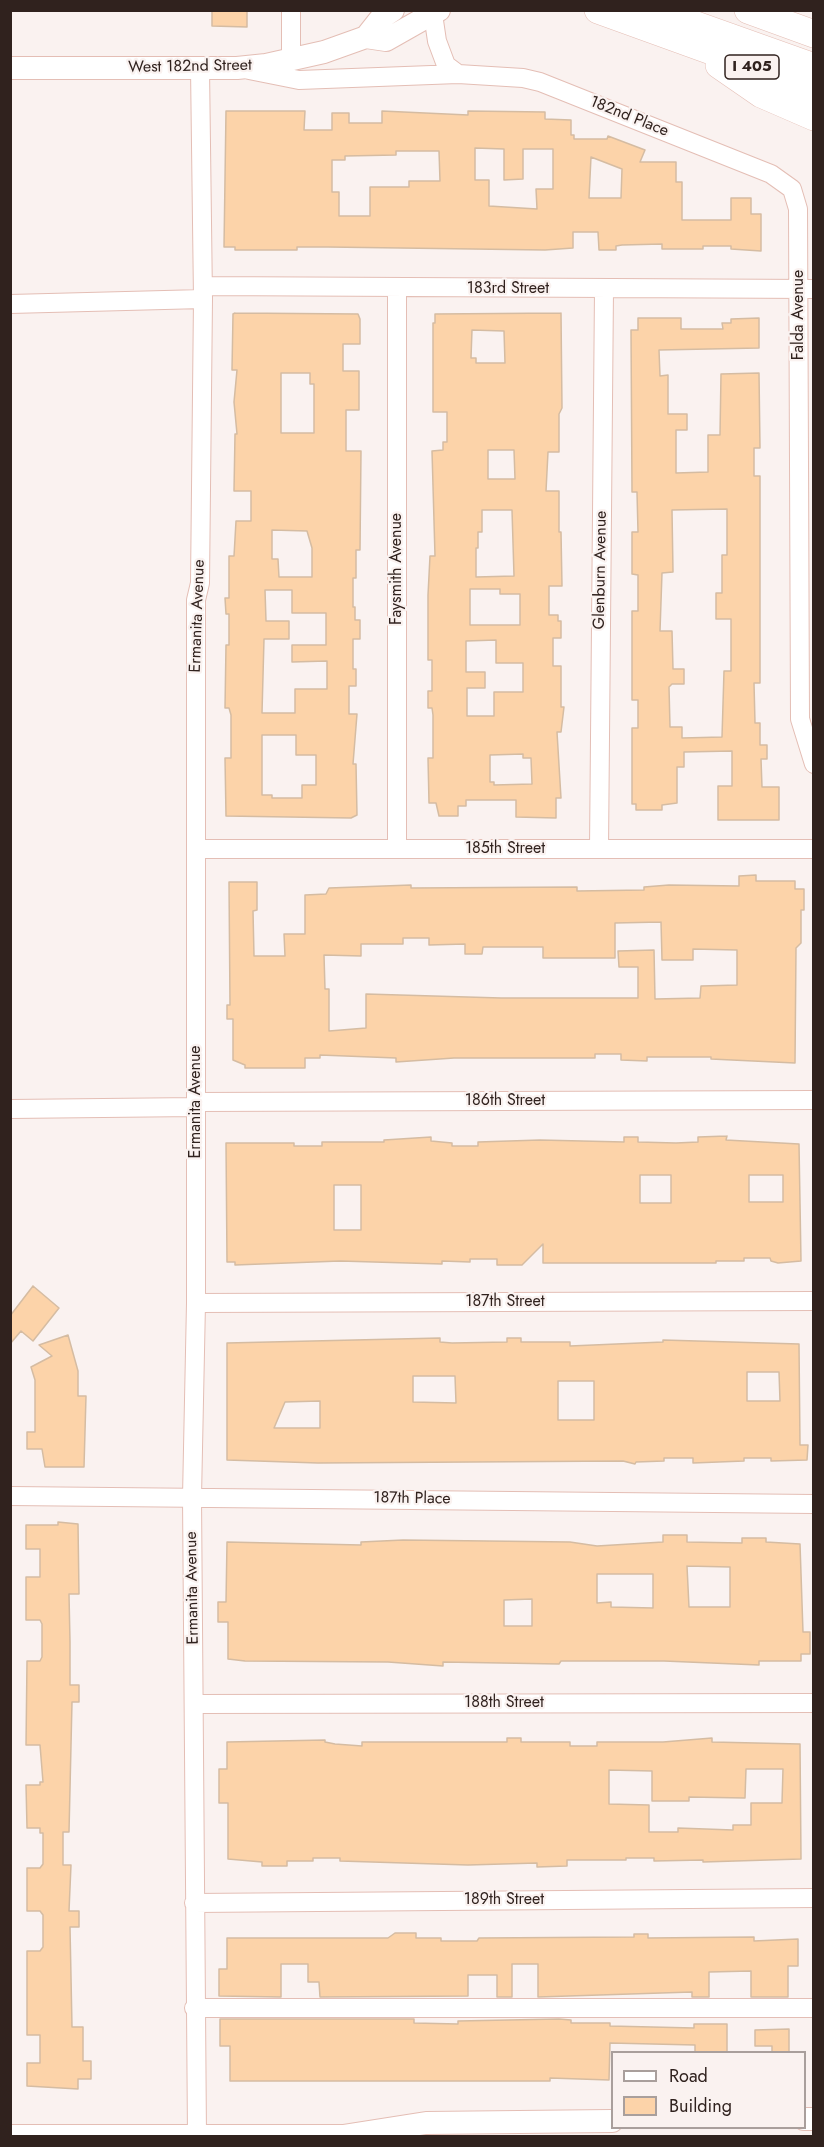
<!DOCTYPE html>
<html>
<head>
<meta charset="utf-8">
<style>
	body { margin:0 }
	#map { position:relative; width:824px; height:2147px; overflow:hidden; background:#faf2f0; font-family:Jost,sans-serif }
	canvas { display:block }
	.frame { position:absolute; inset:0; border:12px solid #30221e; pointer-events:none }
	.legend { position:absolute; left:611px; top:2051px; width:195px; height:78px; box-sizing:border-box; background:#faf2f0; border:2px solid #a99f9c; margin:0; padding:8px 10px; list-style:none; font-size:18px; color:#30221e }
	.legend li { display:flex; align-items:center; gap:12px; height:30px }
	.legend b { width:30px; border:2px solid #a99f9c }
</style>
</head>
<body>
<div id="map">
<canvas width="824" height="2147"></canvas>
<div class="frame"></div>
<ul class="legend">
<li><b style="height:8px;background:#fff"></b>Road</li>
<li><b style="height:16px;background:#fcd3a9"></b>Building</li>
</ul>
</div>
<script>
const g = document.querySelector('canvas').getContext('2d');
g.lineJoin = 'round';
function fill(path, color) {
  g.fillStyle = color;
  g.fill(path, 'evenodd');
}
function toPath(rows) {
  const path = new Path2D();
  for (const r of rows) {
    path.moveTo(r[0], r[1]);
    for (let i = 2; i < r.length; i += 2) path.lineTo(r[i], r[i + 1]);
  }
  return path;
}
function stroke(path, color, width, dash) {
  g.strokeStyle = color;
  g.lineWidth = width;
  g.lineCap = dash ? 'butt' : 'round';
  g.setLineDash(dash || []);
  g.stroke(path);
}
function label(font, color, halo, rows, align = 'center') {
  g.font = font + ' Jost,sans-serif';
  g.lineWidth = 4.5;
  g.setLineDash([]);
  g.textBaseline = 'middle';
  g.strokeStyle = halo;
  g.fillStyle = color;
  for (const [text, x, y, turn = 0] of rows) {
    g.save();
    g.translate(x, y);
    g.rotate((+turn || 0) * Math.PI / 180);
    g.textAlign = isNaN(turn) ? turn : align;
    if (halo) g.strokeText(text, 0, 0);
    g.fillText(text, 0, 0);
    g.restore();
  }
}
const building = toPath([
	[212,10,247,10,247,27,212,26,212,10],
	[226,111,305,111,304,130,332,130,332,113,349,113,349,123,382,123,382,111,468,115,468,111,545,112,545,119,571,120,571,135,574,135,574,139,607,139,608,136,645,150,640,162,676,162,676,182,682,182,682,220,731,220,731,198,751,198,751,214,761,214,761,251,731,249,731,246,703,246,703,249,662,249,662,244,622,245,616,246,616,250,599,250,598,232,573,232,573,248,545,250,328,247,297,247,297,250,235,250,235,247,224,247,226,111],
	[475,148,504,149,504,180,523,179,523,149,553,149,553,189,536,189,537,209,489,206,489,180,475,180,475,148],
	[396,151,439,151,440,181,409,181,409,187,370,187,370,216,339,216,339,192,332,192,332,160,345,160,345,156,396,155,396,151],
	[591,157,622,169,621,198,589,198,591,157],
	[235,313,358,314,360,319,360,344,343,344,343,371,359,371,359,410,346,410,346,451,361,451,360,550,356,550,356,578,353,578,353,607,355,607,355,620,360,620,360,639,353,639,353,669,356,669,356,686,349,686,349,714,357,714,353,764,356,764,357,815,351,818,226,816,225,758,231,758,231,715,229,708,225,708,226,645,229,645,229,614,226,614,225,598,229,598,229,556,234,556,236,521,251,521,251,491,234,491,235,434,237,434,234,402,237,370,232,370,233,314,235,313],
	[281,373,310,373,310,384,314,384,314,433,281,433,281,373],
	[272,530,307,531,312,548,312,577,279,577,278,559,272,559,272,530],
	[265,590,292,590,292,613,326,613,326,645,292,645,292,662,327,661,327,689,295,689,295,713,262,713,264,639,289,639,289,621,266,621,265,590],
	[262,735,296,735,296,755,316,755,316,785,302,785,302,798,272,798,272,795,262,795,262,735],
	[561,313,562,408,559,414,559,452,548,452,546,491,559,491,559,532,561,532,562,586,549,586,549,615,558,615,558,621,561,621,561,638,553,638,553,666,561,666,561,707,564,707,561,732,557,732,561,798,556,798,556,818,516,817,516,800,466,800,466,806,458,806,458,816,439,816,436,803,429,803,428,758,433,758,433,715,432,708,428,708,428,691,432,691,432,660,428,660,428,595,430,556,435,556,432,451,443,450,443,442,447,442,447,412,433,412,433,323,435,323,435,314,561,313],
	[472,330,504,331,505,363,476,363,476,358,471,358,472,330],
	[488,450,514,450,515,479,488,479,488,450],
	[482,510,512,510,514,576,476,577,476,548,478,548,478,532,482,532,482,510],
	[470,589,500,589,500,594,520,594,520,625,470,625,470,589],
	[496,640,496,663,523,663,523,692,494,692,494,716,467,716,467,688,485,688,485,672,466,672,466,641,496,640],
	[523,754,523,758,531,758,532,784,494,785,494,782,490,782,490,755,523,754],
	[638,318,681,318,681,329,723,329,722,323,731,323,731,319,759,318,759,348,659,350,660,376,668,375,668,414,687,414,687,430,676,430,676,473,708,472,708,435,720,435,721,374,759,373,760,448,754,448,754,476,760,476,760,683,754,683,755,723,760,723,760,745,767,745,767,759,761,759,762,787,779,787,779,820,718,820,718,786,732,786,732,751,684,752,684,767,677,767,677,803,662,805,662,810,636,810,636,804,632,804,632,728,638,728,638,700,632,700,632,611,638,611,638,575,632,574,632,532,638,532,637,492,632,492,631,330,638,330,638,318],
	[727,509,727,555,722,555,722,593,716,593,716,619,731,619,731,671,724,671,722,737,682,738,682,727,670,727,669,687,672,684,684,684,684,669,673,669,672,631,660,631,662,573,673,572,672,510,727,509],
	[756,875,756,881,795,881,795,889,804,889,804,910,801,910,801,943,796,948,795,1063,711,1059,711,1057,647,1057,647,1061,621,1060,621,1054,595,1054,595,1058,454,1058,396,1062,396,1058,320,1055,320,1058,305,1058,305,1068,245,1068,245,1065,233,1060,233,1019,227,1019,227,1005,230,1005,229,882,257,882,257,910,253,911,254,956,285,956,284,934,305,934,305,895,326,894,329,888,411,885,411,888,577,887,577,891,644,890,644,887,669,885,739,886,739,876,756,875],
	[661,922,662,960,693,960,693,949,737,950,737,985,701,986,700,998,655,999,654,950,618,951,619,967,638,967,638,998,501,998,366,994,366,1028,329,1031,329,989,325,989,324,955,361,956,361,944,403,944,403,938,429,938,429,945,465,944,465,954,482,954,483,947,543,947,543,958,615,958,615,923,661,922],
	[727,1136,726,1140,799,1144,801,1261,778,1263,771,1261,770,1258,744,1258,744,1261,716,1261,716,1263,543,1263,543,1244,522,1265,497,1265,497,1259,470,1259,470,1262,442,1261,442,1264,340,1261,235,1265,235,1262,227,1262,226,1143,294,1143,294,1146,322,1146,322,1142,384,1142,384,1140,431,1137,431,1141,452,1143,452,1146,478,1146,478,1142,540,1140,624,1142,624,1137,638,1137,638,1142,676,1143,698,1142,698,1137,727,1136],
	[640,1175,671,1175,671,1203,640,1203,640,1175],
	[749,1175,783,1175,783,1202,749,1202,749,1175],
	[334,1185,361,1185,361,1230,334,1230,334,1185],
	[33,1286,59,1308,33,1341,21,1331,10,1344,10,1316,33,1286],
	[68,1335,78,1371,78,1396,86,1396,84,1467,45,1467,42,1449,27,1449,27,1432,35,1432,35,1380,31,1367,52,1356,39,1345,68,1335],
	[440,1338,440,1342,452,1343,507,1342,507,1338,521,1338,521,1342,570,1342,570,1346,663,1342,663,1340,799,1344,800,1445,808,1445,807,1460,771,1461,771,1458,744,1458,744,1461,693,1463,693,1458,664,1458,664,1461,636,1462,635,1464,623,1461,318,1463,227,1460,227,1343,440,1338],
	[747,1372,779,1372,780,1401,747,1401,747,1372],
	[413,1376,455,1376,456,1403,413,1402,413,1376],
	[558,1381,594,1381,594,1420,558,1420,558,1381],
	[320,1401,320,1428,274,1428,285,1402,320,1401],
	[58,1522,78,1524,79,1594,69,1594,70,1642,70,1685,79,1685,79,1702,72,1702,69,1832,63,1832,63,1865,71,1865,69,1911,79,1911,79,1927,70,1927,72,2027,83,2027,83,2061,91,2061,91,2079,78,2079,78,2089,27,2086,27,2063,40,2063,40,2035,27,2035,27,1951,40,1951,43,1947,43,1915,40,1911,27,1911,27,1868,40,1868,43,1864,43,1833,40,1833,40,1828,27,1828,26,1785,40,1785,40,1782,43,1782,40,1745,26,1745,27,1661,40,1661,42,1657,42,1624,40,1620,26,1620,26,1577,40,1577,40,1549,26,1549,26,1525,58,1525,58,1522],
	[663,1535,687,1535,687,1542,742,1543,742,1538,766,1538,766,1542,800,1544,803,1632,810,1632,810,1654,801,1654,801,1661,759,1661,759,1665,664,1661,561,1661,559,1664,443,1662,443,1666,388,1662,245,1661,228,1659,228,1622,218,1622,218,1602,226,1602,227,1542,361,1545,361,1542,403,1540,570,1542,597,1546,663,1542,663,1535],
	[687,1566,730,1567,730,1607,689,1607,687,1566],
	[597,1574,653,1574,653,1608,611,1607,611,1602,597,1603,597,1574],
	[532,1599,532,1626,504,1626,504,1600,532,1599],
	[507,1738,521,1738,521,1742,570,1742,570,1746,597,1746,597,1742,663,1742,712,1738,712,1742,800,1744,801,1859,703,1862,703,1860,654,1861,654,1858,626,1858,626,1860,567,1860,567,1866,537,1867,537,1863,468,1865,340,1861,340,1858,313,1858,313,1861,287,1861,287,1866,262,1866,262,1862,228,1859,228,1803,219,1803,219,1769,227,1769,227,1742,325,1740,325,1742,335,1744,362,1746,362,1742,507,1742,507,1738],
	[746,1769,783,1769,782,1803,751,1803,751,1825,733,1825,733,1830,678,1828,678,1832,649,1832,649,1805,609,1804,609,1770,652,1771,652,1801,689,1801,689,1797,745,1798,746,1769],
	[395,1933,416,1933,416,1938,441,1938,441,1941,477,1941,479,1938,634,1937,634,1934,648,1934,648,1938,754,1937,754,1941,798,1939,798,1966,788,1966,788,1997,751,1997,751,1971,709,1972,709,1997,692,1997,692,1992,538,1997,538,1964,512,1964,512,1997,497,1997,497,1975,468,1975,468,1996,320,1997,319,1982,308,1982,308,1964,281,1964,281,1997,219,1996,219,1969,227,1969,227,1938,388,1938,395,1933],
	[220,2019,414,2019,414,2023,458,2024,458,2021,559,2019,571,2020,571,2023,610,2023,610,2026,694,2028,694,2024,727,2024,727,2052,695,2052,695,2045,610,2043,609,2080,550,2078,550,2081,230,2081,230,2046,220,2046,220,2019],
	[789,2029,789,2052,772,2052,772,2046,755,2046,755,2030,789,2029]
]);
fill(building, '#fcd3a9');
stroke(building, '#d5bca2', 1.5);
const minor = toPath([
	[291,10,291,60],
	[433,14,437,41,446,65,458,74],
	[249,70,299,80,458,74,523,78,540,82,771,174,792,189,798,209,800,719,814,764],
	[203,286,814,289],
	[10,304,203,299],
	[196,849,814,849],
	[397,849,397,289],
	[599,849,604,290],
	[196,1102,814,1100],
	[10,1109,196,1107],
	[196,1303,814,1301],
	[10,1496,814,1504],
	[195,1704,814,1703],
	[194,1903,814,1898],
	[194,2008,814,2008],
	[197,2136,192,1497,196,1303,196,600,200,583,203,299,200,68]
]);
const major = toPath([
	[366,37,381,18,393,10],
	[10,68,237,68,266,65,324,52,366,37,386,40,439,10],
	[804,2119,814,2119],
	[10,2136,343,2136,426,2123,612,2121]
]);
const highway = toPath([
	[598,10,814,88],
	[654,10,814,67],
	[748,10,814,34],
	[719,65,761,94,814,117]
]);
stroke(minor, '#e4beb5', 20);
stroke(major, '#e4beb5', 24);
stroke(highway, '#e4beb5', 28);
stroke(minor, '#fff', 18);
stroke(major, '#fff', 22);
stroke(highway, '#fff', 27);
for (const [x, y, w] of [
	[752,67,54]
]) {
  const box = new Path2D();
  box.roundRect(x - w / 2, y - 12, w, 24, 4.5);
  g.fillStyle = '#faf2f0';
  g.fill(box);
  stroke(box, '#30221e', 1.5);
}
label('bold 15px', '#30221e', null, [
	["I 405",752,67]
]);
label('16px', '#30221e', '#faf2f0', [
	["West 182nd Street",190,67,-1],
	["182nd Place",629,117,22],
	["183rd Street",508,289],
	["Falda Avenue",799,315,-90],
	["Faysmith Avenue",397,569,-90],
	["Glenburn Avenue",601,570,-89],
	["Ermanita Avenue",198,616,-88],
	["185th Street",505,849],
	["186th Street",505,1101],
	["Ermanita Avenue",196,1102,-90],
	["187th Street",505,1302],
	["187th Place",412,1499,1],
	["Ermanita Avenue",193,1588,-91],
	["188th Street",504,1703],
	["189th Street",504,1900]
]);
</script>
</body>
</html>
